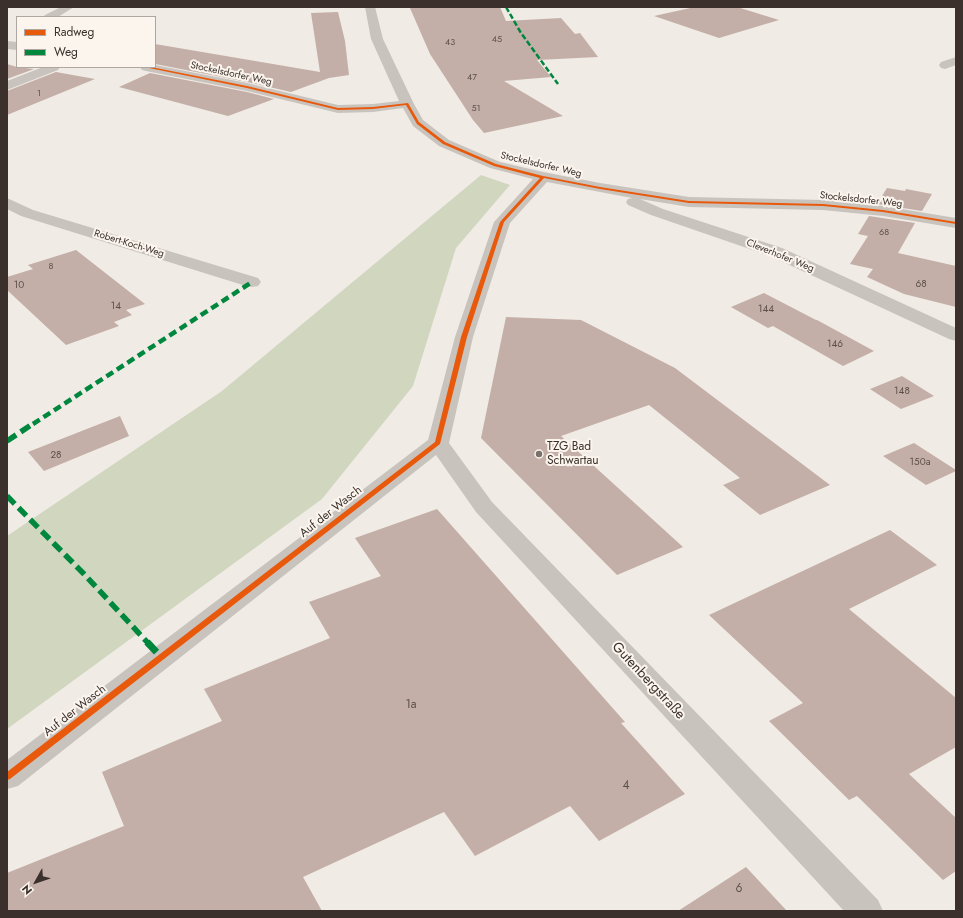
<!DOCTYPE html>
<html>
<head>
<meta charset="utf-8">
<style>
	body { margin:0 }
	#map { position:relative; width:963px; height:918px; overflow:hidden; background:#f0ebe5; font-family:Jost,sans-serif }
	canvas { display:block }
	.frame { position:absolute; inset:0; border:8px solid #3b302b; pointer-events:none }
	.legend { position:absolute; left:16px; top:16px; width:140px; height:52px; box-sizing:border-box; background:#fbf5ee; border:1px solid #aea6a0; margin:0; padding:5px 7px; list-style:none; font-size:12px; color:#3b302b }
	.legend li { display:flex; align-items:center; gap:8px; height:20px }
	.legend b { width:20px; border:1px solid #aea6a0 }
	.north { position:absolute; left:16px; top:862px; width:40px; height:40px; -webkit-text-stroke:3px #fbf5ee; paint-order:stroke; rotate:230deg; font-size:11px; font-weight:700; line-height:16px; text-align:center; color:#3b302b }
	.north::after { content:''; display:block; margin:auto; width:14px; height:18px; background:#3b302b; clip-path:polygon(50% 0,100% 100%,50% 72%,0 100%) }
</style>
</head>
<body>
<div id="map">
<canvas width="963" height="918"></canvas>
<div class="frame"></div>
<ul class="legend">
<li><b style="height:5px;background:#e8590c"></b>Radweg</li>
<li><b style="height:5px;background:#00873e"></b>Weg</li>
</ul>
<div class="north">N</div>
</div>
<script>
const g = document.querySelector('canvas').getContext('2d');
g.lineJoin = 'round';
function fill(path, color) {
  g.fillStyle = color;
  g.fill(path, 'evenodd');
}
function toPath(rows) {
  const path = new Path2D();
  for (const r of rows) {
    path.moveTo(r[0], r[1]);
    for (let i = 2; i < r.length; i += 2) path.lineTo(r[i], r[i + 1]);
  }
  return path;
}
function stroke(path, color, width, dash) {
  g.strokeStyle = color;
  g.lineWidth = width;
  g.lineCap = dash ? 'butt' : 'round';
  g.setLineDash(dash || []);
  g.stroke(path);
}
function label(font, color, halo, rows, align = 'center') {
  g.font = font + ' Jost,sans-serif';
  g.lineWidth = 4;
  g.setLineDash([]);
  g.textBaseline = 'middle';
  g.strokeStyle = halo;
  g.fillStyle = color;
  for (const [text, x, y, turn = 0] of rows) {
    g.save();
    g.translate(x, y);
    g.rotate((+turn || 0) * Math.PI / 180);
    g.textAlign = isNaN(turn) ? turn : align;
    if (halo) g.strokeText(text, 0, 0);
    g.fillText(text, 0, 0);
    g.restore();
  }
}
fill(toPath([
	[481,175,510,185,456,248,413,386,322,499,7,729,7,536,222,391]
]), '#d1d6bf');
fill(toPath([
	[449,7,500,7,506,21,561,18,575,34,580,33,598,57,537,60,551,77,504,81,563,116,484,133,473,120,430,54,410,8],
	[695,7,737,7,779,20,719,38,654,16],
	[338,12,345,41,349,75,329,78,291,92,247,82,155,64,155,44,320,72,311,13],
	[7,64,17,67,34,69,7,79],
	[56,72,95,79,7,115,7,91],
	[150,73,247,92,274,99,228,116,119,87],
	[887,188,905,191,906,189,932,194,922,211,877,204],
	[869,216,915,223,898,253,956,266,956,307,904,294,867,277,873,269,850,264,868,236,858,234],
	[76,250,145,304,126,310,132,315,114,322,119,326,66,345,7,290,7,277,33,269,28,265],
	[764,293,816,320,817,320,874,351,843,366,773,326,768,328,731,307],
	[506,317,581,320,675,368,830,485,760,515,723,485,740,478,649,405,561,436,683,547,617,575,481,438],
	[902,376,934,396,901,409,870,389],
	[120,416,129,436,44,471,28,452],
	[914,443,956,470,956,471,926,485,883,456],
	[437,509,625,722,621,723,685,794,599,841,570,806,475,856,444,812,303,877,322,911,7,911,7,873,124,826,102,772,222,721,204,689,330,638,309,602,381,576,355,538],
	[890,530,937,565,849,609,956,698,956,747,909,774,956,818,956,871,943,880,857,796,849,800,769,721,803,703,709,615],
	[746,867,787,911,678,911]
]), '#c3afa7');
fill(toPath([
	[61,7,74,7,58,17,43,17,45,15,61,7],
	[365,7,375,7,383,39,414,104,423,120,449,140,500,162,543,172,600,183,689,197,823,200,883,206,956,218,956,228,883,216,823,210,689,207,640,199,663,209,782,248,956,328,956,341,949,339,770,256,651,215,628,205,626,202,628,199,632,198,547,182,510,223,473,337,449,443,492,502,878,900,883,911,844,911,476,512,436,455,18,786,7,789,7,760,428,440,455,337,494,222,533,179,490,168,439,146,413,126,403,108,373,112,338,113,247,91,146,71,142,70,140,67,155,67,155,65,247,83,338,105,373,104,399,101,371,39,365,7],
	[7,41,17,42,17,50,7,49,7,41],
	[956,57,956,65,945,69,941,68,939,65,941,62,956,57],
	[43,67,60,67,58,70,7,90,7,81,43,67],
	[7,198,33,210,258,278,261,282,258,286,252,287,246,286,21,216,7,209,7,198]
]), '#c9c3be');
stroke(toPath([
	[506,7,521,33,558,84]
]), '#00873e', 2.5, [5.5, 2.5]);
stroke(toPath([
	[33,424,252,282]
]), '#00873e', 4.5, [8, 4.5]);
stroke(toPath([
	[7,441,34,423],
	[7,496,84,574,148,643]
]), '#00873e', 5.5, [11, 5.5]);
stroke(toPath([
	[147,642,161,657]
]), '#00873e', 7, [14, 7]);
fill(toPath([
	[144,67,151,67,247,86,338,108,373,107,408,103,419,122,445,142,496,164,543,176,600,187,689,201,823,204,883,210,956,222,956,224,883,212,823,206,689,203,600,189,544,178,504,222,467,337,440,444,10,779,7,780,7,772,435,442,461,337,500,222,540,178,494,166,443,144,417,124,406,105,373,109,338,110,247,88,144,67]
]), '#e8590c');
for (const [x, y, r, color] of [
	[539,454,4,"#7a716c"]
]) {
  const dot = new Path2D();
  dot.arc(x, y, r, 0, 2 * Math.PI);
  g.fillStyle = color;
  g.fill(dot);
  stroke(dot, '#fbf5ee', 1.5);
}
label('9px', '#5d504a', null, [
	["45",497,40],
	["43",450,43],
	["47",472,78],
	["1",39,94],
	["51",476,109],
	["68",884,233],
	["8",51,267]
]);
label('10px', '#3b302b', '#fbf5ee', [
	["Stockelsdorfer Weg",231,74,12],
	["Stockelsdorfer Weg",541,165,13],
	["Stockelsdorfer Weg",861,200,6],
	["Robert-Koch-Weg",129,244,17],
	["Cleverhofer Weg",780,256,22]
]);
label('10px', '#5d504a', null, [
	["68",921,285],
	["10",19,286],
	["14",116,307],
	["144",766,310],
	["146",835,345],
	["148",902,392],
	["28",56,456],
	["150a",920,463]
]);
label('12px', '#3b302b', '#fbf5ee', [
	["TZG Bad",547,447],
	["Schwartau",547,461]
], 'left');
label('12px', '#3b302b', '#fbf5ee', [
	["Auf der Wasch",331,512,-38],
	["Auf der Wasch",75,711,-38]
]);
label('12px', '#5d504a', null, [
	["1a",411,705],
	["4",626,786],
	["6",739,889]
]);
label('14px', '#3b302b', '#fbf5ee', [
	["Gutenbergstraße",648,681,47]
]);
</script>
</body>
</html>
